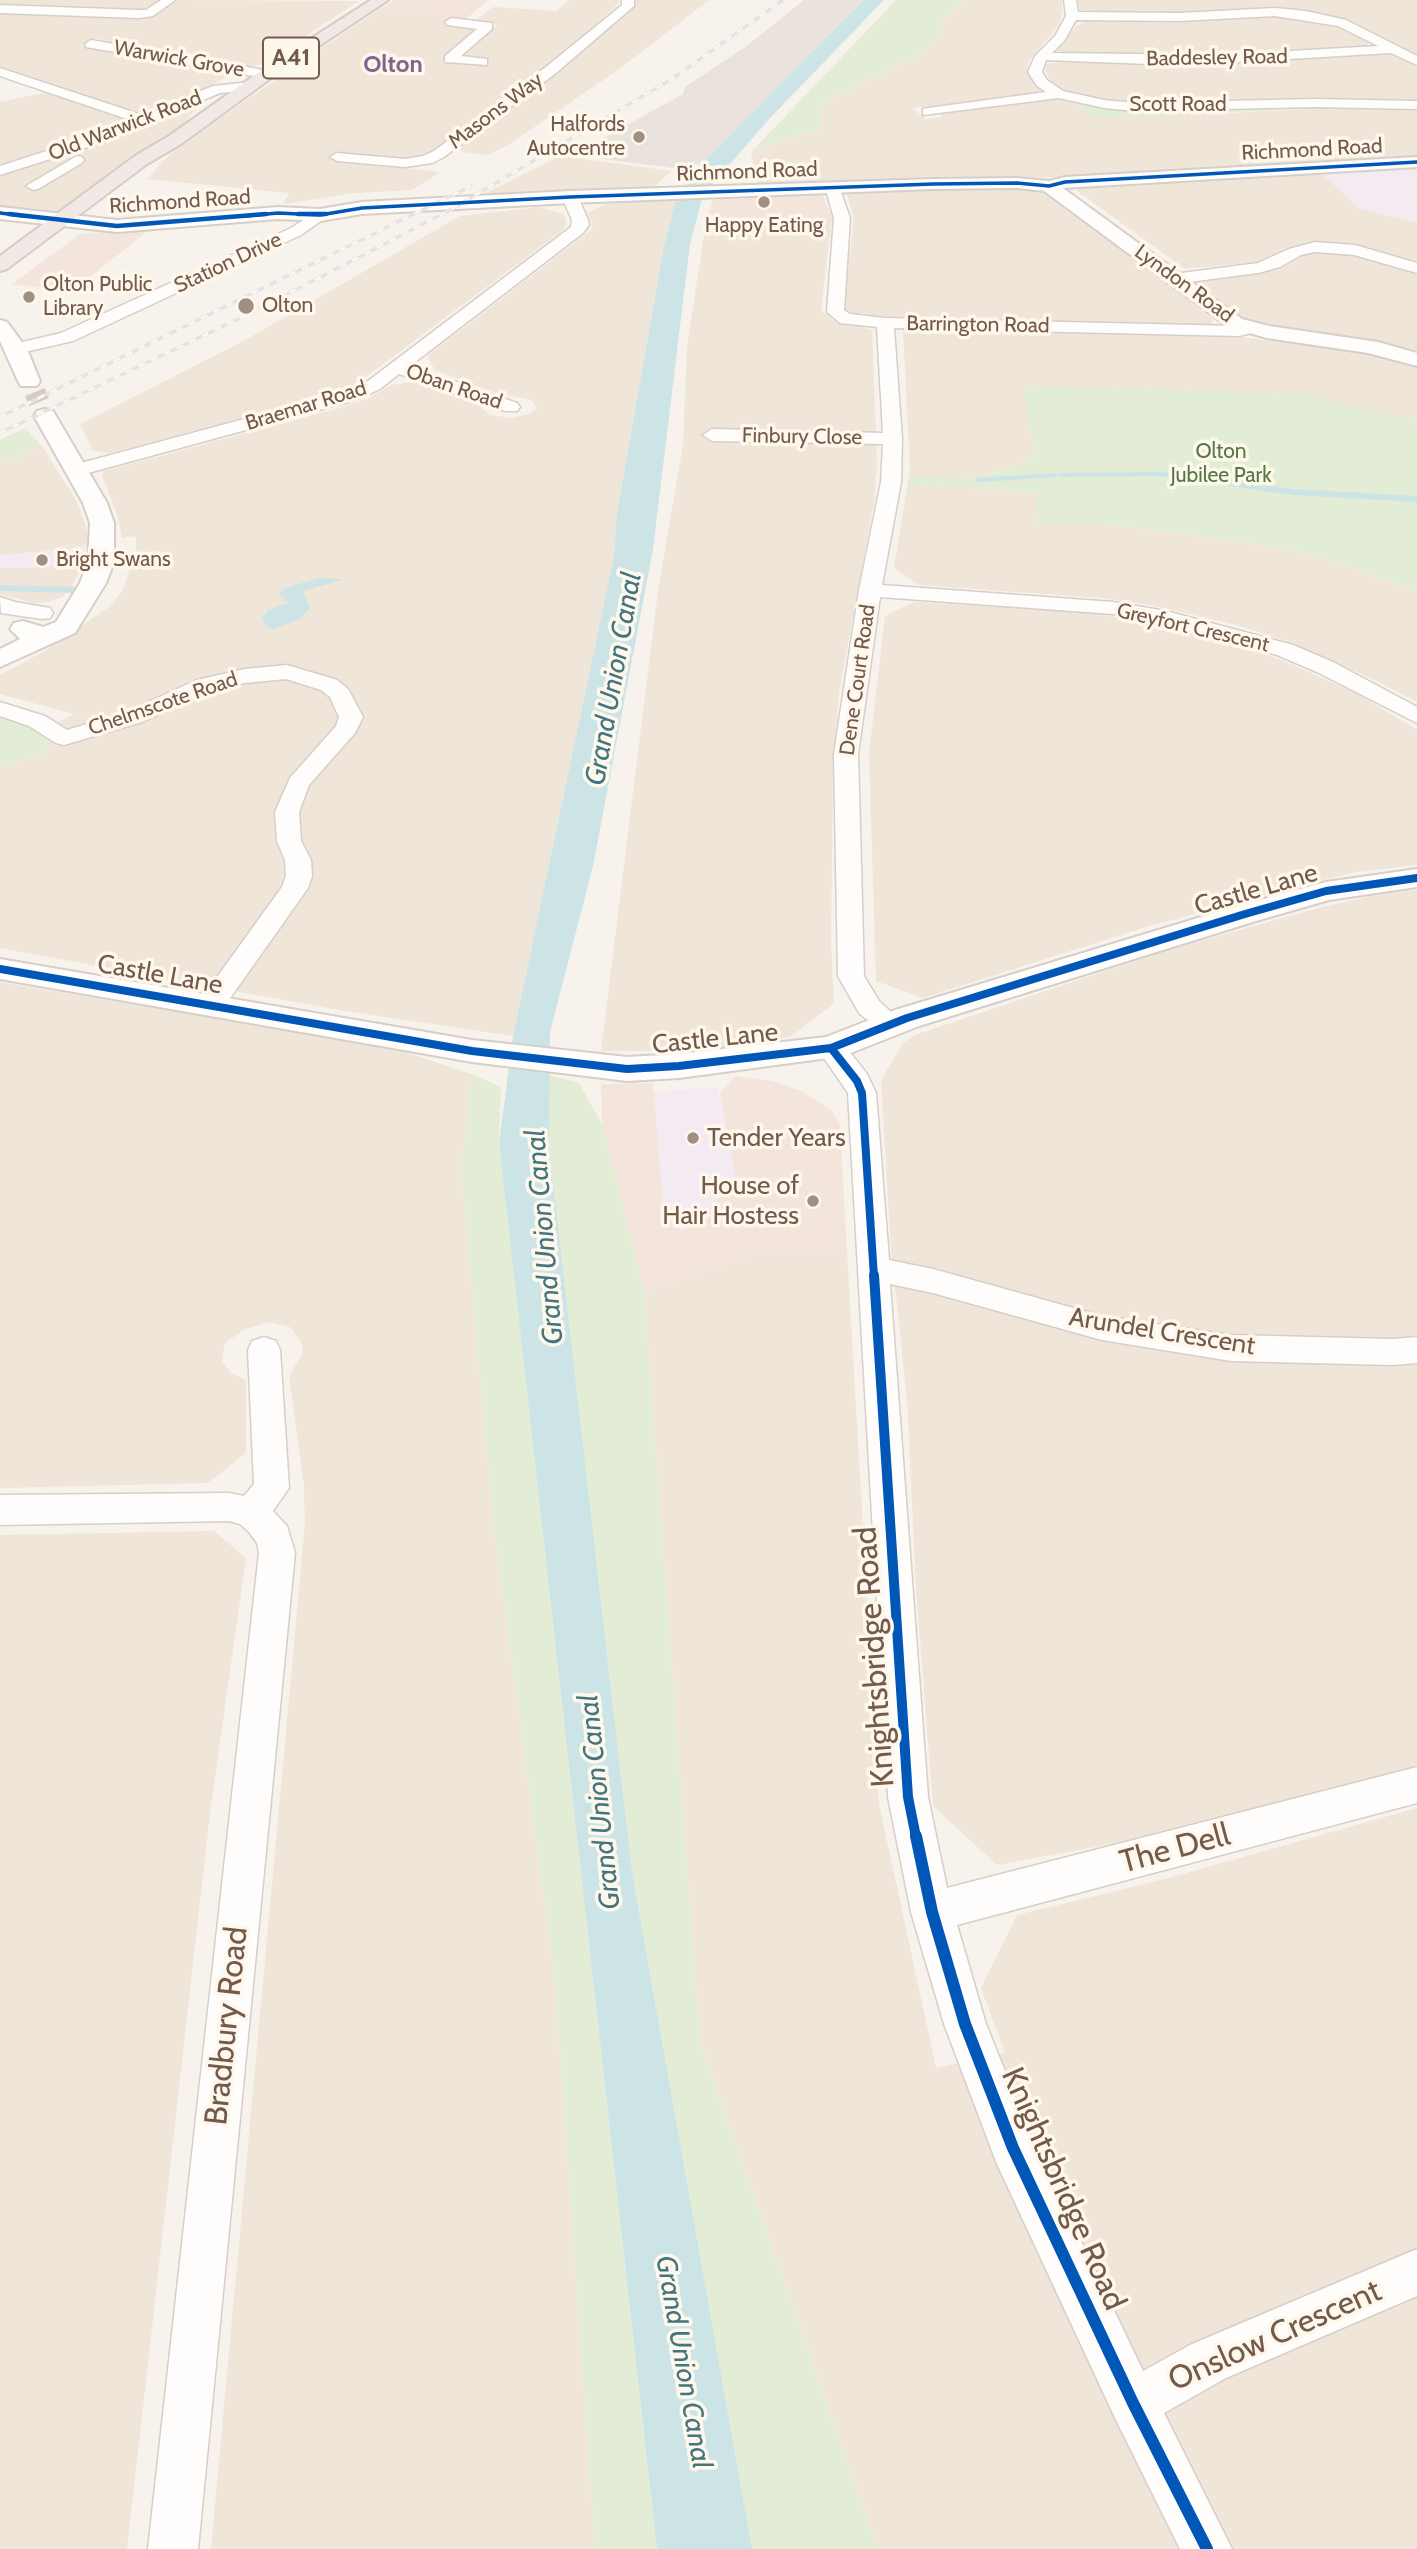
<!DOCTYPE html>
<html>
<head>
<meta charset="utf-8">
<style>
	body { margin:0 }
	canvas { display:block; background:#f7f2eb }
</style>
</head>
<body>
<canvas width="1417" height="2549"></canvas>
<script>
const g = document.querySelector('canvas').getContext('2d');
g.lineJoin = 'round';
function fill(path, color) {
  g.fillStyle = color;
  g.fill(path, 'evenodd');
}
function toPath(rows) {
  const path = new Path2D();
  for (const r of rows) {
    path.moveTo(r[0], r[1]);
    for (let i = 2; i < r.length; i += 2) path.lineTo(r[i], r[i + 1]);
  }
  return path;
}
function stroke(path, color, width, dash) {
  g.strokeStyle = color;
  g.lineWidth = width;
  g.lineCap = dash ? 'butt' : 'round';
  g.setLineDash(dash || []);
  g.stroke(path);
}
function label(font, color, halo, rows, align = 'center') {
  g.font = font + ' Cabin,sans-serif';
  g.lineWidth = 7;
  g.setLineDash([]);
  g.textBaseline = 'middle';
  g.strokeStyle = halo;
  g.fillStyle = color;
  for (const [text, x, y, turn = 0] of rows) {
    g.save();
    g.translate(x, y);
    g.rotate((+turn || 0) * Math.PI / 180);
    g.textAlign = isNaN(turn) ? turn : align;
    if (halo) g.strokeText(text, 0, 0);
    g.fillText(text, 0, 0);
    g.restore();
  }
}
fill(toPath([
	[0,0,160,0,141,11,0,6],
	[177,0,359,1,263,64,242,68,119,45,97,38,82,44,233,72,213,85,154,111,133,112,0,66,0,11,148,17,156,16],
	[569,0,618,0,620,2,549,67,432,152,400,160,339,154,333,159,440,172,412,190,355,193,284,204,289,193,147,179,170,154,204,129,378,10,467,18,460,21,482,27,456,60,497,25,475,21,493,7,557,11],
	[634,0,709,0,618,70,508,145,488,155,462,152,457,145,634,8],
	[966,0,1062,0,1062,16,1058,26,1029,61,1027,70,1035,86,1041,89,1034,95,912,108,926,119,941,117,942,113,1045,99,1073,101,1077,106,1211,114,1342,107,1417,109,1417,156,1058,177,759,185,751,154,754,149,802,134,820,132,823,102,907,61,934,44,944,19],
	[1077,0,1417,0,1417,56,1354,24,1310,12,1094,14,1080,10],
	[1272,15,1325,21,1369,42,1365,48,1229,56,1069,55,1057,50,1077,25,1094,19],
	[1378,53,1396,55,1417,66,1417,103,1110,102,1062,89,1051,83,1046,71,1046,64,1068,61,1139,62,1140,68,1231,67,1291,64,1286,60],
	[47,92,125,117,125,122,68,146,0,167,0,102],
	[183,109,195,110,178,131,53,214,0,207,0,175,84,148],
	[560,156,671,171,653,188,476,198],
	[1321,173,1360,209,1417,222,1417,263,1348,245,1307,244,1290,248,1268,261,1185,269,1077,191,1084,186],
	[966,188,1021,188,1044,194,1138,262,1211,318,1213,322,1209,325,870,317,870,314,861,313,860,317,845,310,844,304,854,218,846,192],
	[676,200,664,246,617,513,614,556,513,1036,339,1010,0,948,0,768,51,751,39,731,74,714,0,694,0,675,43,652,109,607,122,591,136,552,136,536,122,538,118,517,102,475,104,471,340,408,367,399,392,385,420,381,471,399,490,415,511,418,529,414,537,408,531,400,493,392,435,370,427,356,591,230,593,225,588,213,606,204],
	[538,207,563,214,567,221,563,230,355,385,325,396,110,453,93,451,80,424,242,342,460,216],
	[707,217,832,217,821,310,832,320,872,330,877,466,874,502,839,692,833,770,831,944,834,1001,831,1006,791,1036,776,1040,693,1051,601,1051,658,591,683,445,687,346],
	[1319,252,1344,252,1417,272,1417,351,1340,335,1308,334,1249,322,1195,283,1279,270,1306,254],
	[903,329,1224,335,1355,351,1417,368,1417,419,1025,386,1034,457,995,473,965,479,964,488,1040,493,1035,524,1105,524,1282,548,1322,558,1417,591,1417,702,1379,682,1295,644,1237,625,1146,604,1102,598,919,585,894,568,910,469],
	[41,445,75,498,86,525,88,545,64,550,0,555,0,464],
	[82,566,74,583,64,596,48,602,34,603,0,594,0,568],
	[913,602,1079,611,1176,627,1230,642,1284,661,1358,694,1417,730,1417,865,1356,872,1294,887,1146,927,923,998,876,981,869,753,885,616],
	[1417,890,1417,1767,1143,1838,997,1865,933,1806,916,1587,907,1398,891,1250,881,1080,903,1043,915,1035,1171,949,1319,908,1370,896],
	[0,982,395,1049,472,1074,461,1169,493,1520,555,1981,595,2549,211,2549,305,1524,304,1486,289,1376,303,1353,302,1344,290,1327,270,1322,245,1329,225,1343,222,1361,231,1373,246,1380,246,1453,208,1483,0,1488],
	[847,1252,879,1804,936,2068,1005,2053,981,1988,1017,1915,1165,1879,1417,1808,1417,2549,878,2549,700,2042,644,1292,757,1254],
	[214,1531,246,1558,210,1813,127,2549,0,2549,0,1535]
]), '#f0e5d9');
fill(toPath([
	[395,0,488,0,467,18,378,10],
	[815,193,822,194,832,217,707,217,713,200,717,197],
	[149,230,72,291,12,284,80,234],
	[735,1076,772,1081,801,1091,831,1110,840,1124,847,1252,757,1254,644,1292,602,1124,601,1084,653,1083,664,1214,736,1183,720,1093]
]), '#f4e5dc');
fill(toPath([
	[804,0,864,0,701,164,673,168,573,155,683,94,685,87,748,45]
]), '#eae2dc');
fill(toPath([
	[1417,167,1417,222,1360,209,1321,173],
	[88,545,82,566,0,568,0,555,64,550],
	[718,1087,736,1183,682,1232,664,1214,654,1092]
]), '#f3eaf2');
fill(toPath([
	[896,0,966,0,944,19,934,44,907,61,823,102,820,132,802,134,754,149],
	[1286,60,1292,65,1140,68,1139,62],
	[1073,101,1111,107,1342,107,1103,118,1090,116],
	[1024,386,1300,393,1381,414,1417,419,1417,591,1322,558,1282,548,1106,524,1035,524,1039,493,909,485,909,476,965,479,995,473,1034,457],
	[25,428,41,445,0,464,0,440],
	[0,717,39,731,51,751,0,768],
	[472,1074,501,1087,499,1143,657,2549,595,2549,555,1981,493,1520,461,1169],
	[548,1075,579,1083,602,1124,644,1292,700,2042,878,2549,752,2549,632,1872,549,1148]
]), '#e3edd6');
fill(toPath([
	[864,0,884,0,770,118,703,195,690,244,653,549,593,866,550,1032,549,1148,632,1872,752,2549,657,2549,499,1143,513,1036,614,556,617,513,664,246,676,200,701,164],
	[319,578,345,579,303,591,310,608,298,620,273,629,266,626,262,618,268,610,289,603,279,594,285,588]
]), '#cde4e7');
stroke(toPath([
	[1061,475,1163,474,1269,489],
	[978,480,1055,475]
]), '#cde4e7', 4.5);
stroke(toPath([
	[1257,487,1293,492,1417,499],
	[0,588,75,590]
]), '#cde4e7', 6);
stroke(toPath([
	[35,392,39,402]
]), '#d6ccc3', 21, [21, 10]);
const street = toPath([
	[161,0,175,0,153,16,139,18,0,13,0,5,139,10,146,10,161,0],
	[622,0,634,0,634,6,556,73,444,157,432,163,405,167,337,161,330,157,337,153,405,159,423,156,434,151,546,67,622,5,622,0],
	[1064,0,1076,0,1078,12,1180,13,1275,8,1306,11,1346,20,1417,56,1417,65,1391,53,1221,63,1149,64,1046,60,1042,72,1047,80,1063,91,1104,100,1135,103,1315,99,1417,101,1417,109,1315,107,1135,111,1104,108,1059,98,923,115,923,109,928,108,1046,92,1037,86,1028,72,1035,56,1055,36,1066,16,1064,0],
	[1275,16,1338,26,1378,46,1221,55,1052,53,1064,41,1076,20,1180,21,1275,16],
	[451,18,492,23,492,29,461,56,487,59,487,65,445,62,445,56,477,29,447,25,445,22,451,18],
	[91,40,259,69,266,73,259,77,86,47,85,44,91,40],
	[0,68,142,115,213,86,251,82,258,86,251,90,220,93,97,144,0,175,0,166,87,138,130,120,0,76,0,68],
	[77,156,82,157,84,160,82,163,38,189,33,190,26,186,77,156],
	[832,183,839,187,850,218,844,310,850,314,885,318,1239,326,1250,323,1259,328,1256,332,1239,336,894,328,902,439,901,482,882,585,1113,602,1166,611,1293,645,1333,662,1417,707,1417,723,1317,672,1277,655,1164,623,1113,614,880,597,858,754,864,976,879,1001,904,1024,900,1030,890,1033,880,1030,859,1013,838,976,834,754,859,590,881,482,883,444,712,441,703,435,712,429,883,433,877,327,840,323,827,312,834,218,825,187,832,183],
	[570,192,578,197,588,220,589,225,583,233,410,366,517,403,520,407,517,411,505,411,399,374,380,389,356,400,77,476,67,470,70,466,344,392,368,381,571,227,572,220,562,197,570,192],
	[320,210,328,215,325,218,301,235,73,341,16,354,7,349,10,345,61,333,289,229,320,210],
	[1315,242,1355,245,1417,263,1417,273,1354,255,1315,252,1301,255,1280,267,1258,273,1174,284,1166,279,1174,274,1258,263,1289,249,1315,242],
	[0,597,15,602,50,608,53,613,50,618,42,619,1,613,0,597],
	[287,665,337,680,348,689,363,717,355,733,309,785,299,812,301,841,311,860,312,876,308,888,221,1011,211,1014,201,1011,197,1005,282,887,286,876,285,860,277,841,275,812,290,778,336,726,339,717,330,697,321,690,286,679,245,683,212,690,142,722,64,745,56,743,29,726,0,716,0,702,45,716,67,730,126,712,197,680,245,669,287,665],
	[831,1039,841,1041,867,1074,876,1093,889,1260,933,1269,1102,1316,1231,1335,1392,1339,1417,1337,1417,1363,1392,1365,1231,1361,1102,1340,933,1293,890,1284,928,1797,947,1888,1417,1767,1417,1803,957,1925,986,2024,1031,2136,1143,2371,1192,2344,1417,2249,1417,2296,1226,2378,1164,2413,1232,2549,1180,2549,1116,2420,997,2164,944,2024,911,1912,888,1797,848,1093,817,1048,821,1041,831,1039],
	[264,1337,276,1341,280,1350,289,1488,273,1511,287,1526,295,1553,198,2549,148,2549,259,1553,257,1543,249,1532,240,1524,229,1521,0,1525,0,1495,229,1493,244,1496,254,1484,248,1350,252,1341,264,1337]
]);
const secondary = toPath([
	[1417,157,1417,167,1063,188,1242,319,1269,326,1378,342,1417,353,1417,366,1368,353,1267,338,1228,327,1044,191,1017,188,933,189,570,203,362,214,320,221,278,219,117,232,0,219,0,207,117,220,278,207,320,209,362,202,570,191,933,179,1017,178,1049,181,1065,177,1417,157],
	[0,320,7,322,27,349,40,381,37,386,21,386,18,381,0,341,0,320],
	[45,409,53,411,56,416,107,503,114,523,114,562,106,583,75,633,0,667,0,649,20,639,10,629,14,623,23,621,43,627,56,622,80,583,88,562,90,523,83,503,34,416,37,411,45,409],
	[1417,869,1417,887,1329,900,1256,921,919,1026,843,1056,679,1078,627,1081,472,1062,0,979,0,959,472,1040,627,1057,679,1054,826,1037,895,1010,1234,907,1326,882,1417,869]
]);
const highway = toPath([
	[371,0,388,0,274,76,181,144,147,164,7,269,0,271,0,256,135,156,169,136,262,70,371,0]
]);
stroke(street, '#d6cfc9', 3);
stroke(secondary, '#d6cfc8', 4);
stroke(highway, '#d5ccc6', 4);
fill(street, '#fefdfc');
fill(secondary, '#fefdfc');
fill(highway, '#f1e9e5');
const rail = toPath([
	[0,417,471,186],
	[0,433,259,309,450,210,672,79,783,0]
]);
stroke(rail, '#e5e2e5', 3.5);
stroke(rail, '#fef7ec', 2.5, [7]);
stroke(toPath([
	[0,213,24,216],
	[245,216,278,213,320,215,362,208,570,197,933,184,1017,183,1049,186,1065,182,1417,162]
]), '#0057b8', 3.5);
stroke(toPath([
	[9,214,117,226,266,214],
	[298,214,326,214]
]), '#0057b8', 4.5);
stroke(toPath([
	[0,969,472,1051,627,1069,679,1066,831,1048,907,1018,1245,914,1326,891,1417,878],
	[831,1048,857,1081,862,1093,874,1277]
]), '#0057b8', 8);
stroke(toPath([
	[874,1275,908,1797,916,1837]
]), '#0057b8', 10);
stroke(toPath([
	[916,1836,932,1912,965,2024,1013,2148,1133,2403,1207,2549]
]), '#0057b8', 12);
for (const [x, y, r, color] of [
	[639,137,7,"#a28f84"],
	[764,202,7,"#a28f84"],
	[29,297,7,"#a28f84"],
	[246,306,9,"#a28f84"],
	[42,560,7,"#a28f84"],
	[693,1138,7,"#a28f84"],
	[813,1201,7,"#a28f84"]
]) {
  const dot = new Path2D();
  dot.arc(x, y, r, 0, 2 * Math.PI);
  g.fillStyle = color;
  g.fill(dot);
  stroke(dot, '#fef7ec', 2.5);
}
label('21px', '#745a4c', '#fef7ec', [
	["Baddesley Road",1217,58,-1],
	["Warwick Grove",179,59,10],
	["Scott Road",1178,105],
	["Masons Way",496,111,-37],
	["Old Warwick Road",125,126,-21],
	["Richmond Road",1312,150,-3],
	["Richmond Road",747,172,-2],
	["Richmond Road",180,202,-4],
	["Station Drive",228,263,-25],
	["Lyndon Road",1184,284,36],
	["Barrington Road",978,325,1],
	["Oban Road",454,387,19],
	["Braemar Road",306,406,-17],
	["Finbury Close",802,437,1],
	["Greyfort Crescent",1193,628,13],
	["Dene Court Road",858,680,-82],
	["Chelmscote Road",163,704,-19]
]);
label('21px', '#745a4c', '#fef7ec', [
	["Halfords",625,125,"right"],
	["Autocentre",625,149,"right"],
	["Happy Eating",764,226,"center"],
	["Olton Public",43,285],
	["Library",43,309],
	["Olton",262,306],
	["Bright Swans",56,560]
], 'left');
label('21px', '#547944', '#fef7ec', [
	["Olton",1221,452],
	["Jubilee Park",1221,476]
]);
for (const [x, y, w] of [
	[291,58,56]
]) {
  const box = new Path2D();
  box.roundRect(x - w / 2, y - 20.5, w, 41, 5);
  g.fillStyle = '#fef7ec';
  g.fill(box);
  stroke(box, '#745a4c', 2);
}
label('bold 24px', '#745a4c', null, [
	["A41",291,58]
]);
label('bold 24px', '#826390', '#fef7ec', [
	["Olton",393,65]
]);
label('26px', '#745a4c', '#fef7ec', [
	["Castle Lane",1256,890,-16],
	["Castle Lane",160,975,10],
	["Castle Lane",715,1039,-6],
	["Arundel Crescent",1162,1332,9]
]);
label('26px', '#745a4c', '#fef7ec', [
	["Tender Years",707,1138],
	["House of",799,1186,"right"],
	["Hair Hostess",799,1216,"right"]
], 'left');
label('italic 28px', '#437580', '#fef7ec', [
	["Grand Union Canal",614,679,-80],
	["Grand Union Canal",545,1237,-95],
	["Grand Union Canal",600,1802,-96],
	["Grand Union Canal",683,2362,80]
]);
label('32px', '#745a4c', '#fef7ec', [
	["Knightsbridge Road",875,1657,-94],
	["The Dell",1175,1849,-15],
	["Bradbury Road",227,2026,-84],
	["Knightsbridge Road",1063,2189,66],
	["Onslow Crescent",1275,2336,-24]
]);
</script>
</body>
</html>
